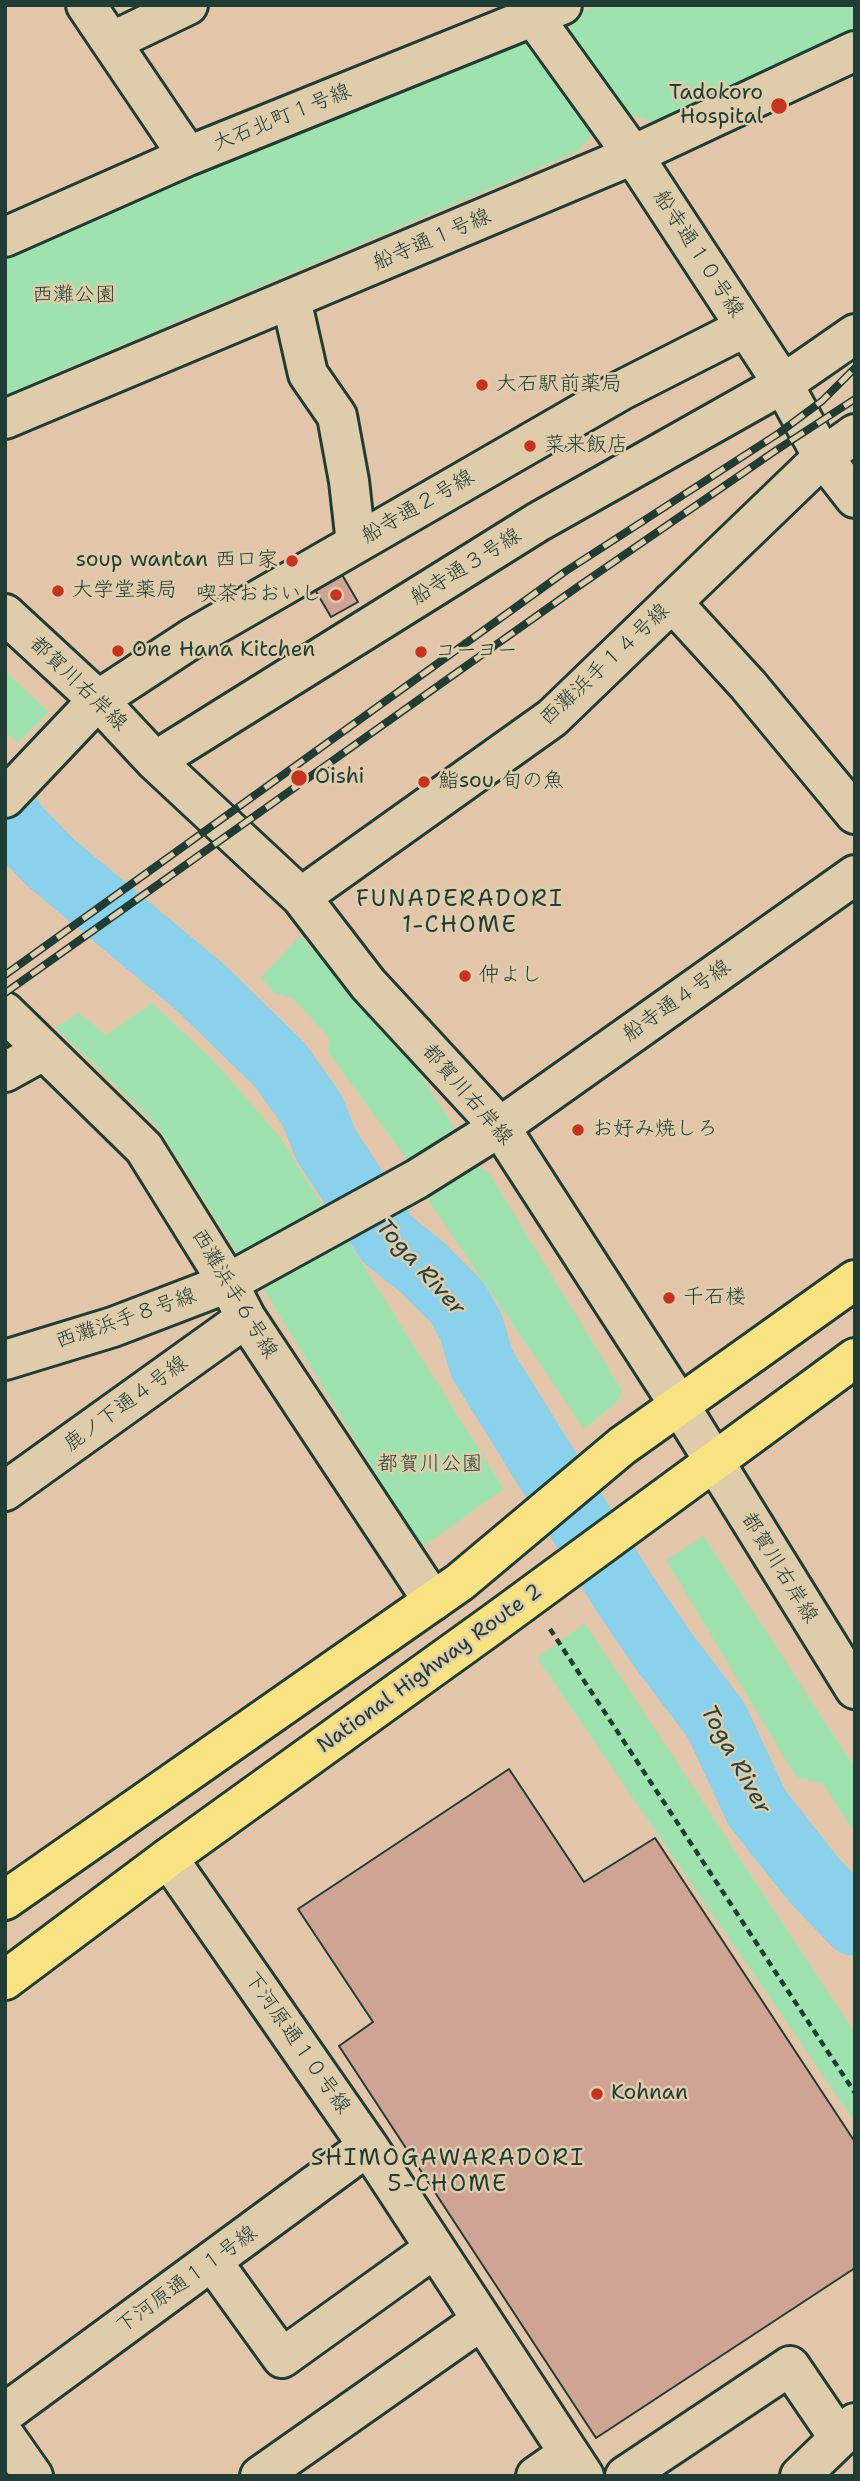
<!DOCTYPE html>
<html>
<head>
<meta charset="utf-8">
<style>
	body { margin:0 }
	#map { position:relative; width:860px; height:2481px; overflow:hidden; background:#e3c6a9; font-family:"Shantell Sans",sans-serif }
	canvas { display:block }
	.frame { position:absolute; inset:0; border:7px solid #1f3d34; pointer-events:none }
</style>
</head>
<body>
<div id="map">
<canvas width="860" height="2481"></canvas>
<div class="frame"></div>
</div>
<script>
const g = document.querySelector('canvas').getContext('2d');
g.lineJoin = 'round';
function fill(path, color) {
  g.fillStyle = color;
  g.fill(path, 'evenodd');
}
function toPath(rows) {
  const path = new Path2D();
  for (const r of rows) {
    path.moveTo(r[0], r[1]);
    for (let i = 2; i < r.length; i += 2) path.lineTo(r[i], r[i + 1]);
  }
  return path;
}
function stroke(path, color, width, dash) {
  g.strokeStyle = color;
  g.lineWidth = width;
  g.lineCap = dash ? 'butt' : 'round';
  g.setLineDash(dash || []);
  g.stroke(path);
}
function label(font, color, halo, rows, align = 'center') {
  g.font = font + ' "Shantell Sans","Klee One",sans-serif';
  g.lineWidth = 5;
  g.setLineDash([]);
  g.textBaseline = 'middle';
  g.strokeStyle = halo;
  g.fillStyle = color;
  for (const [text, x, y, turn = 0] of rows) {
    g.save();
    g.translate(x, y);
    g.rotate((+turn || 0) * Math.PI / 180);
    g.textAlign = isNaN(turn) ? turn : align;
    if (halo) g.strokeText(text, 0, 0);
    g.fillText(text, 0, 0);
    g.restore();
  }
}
fill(toPath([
	[600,5,855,5,855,30,660,123,627,114,569,35,574,14],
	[518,36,539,48,598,128,578,151,5,395,5,254],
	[5,671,49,712,18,743,5,731],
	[300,936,334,969,405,1051,451,1122,456,1137,414,1169,328,1052,329,1038,293,998,274,993,261,977],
	[152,1003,213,1060,280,1137,325,1210,242,1261,156,1124,55,1027,79,1013,106,1035],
	[478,1167,489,1173,622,1390,618,1401,584,1429,424,1194,462,1172],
	[348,1241,504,1489,421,1548,261,1285],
	[704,1536,855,1768,855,1833,823,1784,796,1777,666,1560],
	[585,1623,855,2033,855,2122,537,1658]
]), '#9ee3af');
stroke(toPath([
	[5,811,17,828,51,863,200,987,280,1065,312,1110,326,1145,387,1239,423,1268,457,1302,471,1327,482,1364,626,1596,663,1650,716,1720,757,1808,814,1880,855,1923]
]), '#8ad1eb', 66);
const building = toPath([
	[341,573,358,602,331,617,314,588,341,573],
	[509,1769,584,1882,655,1838,855,2142,855,2268,596,2438,339,2046,373,2022,298,1909,509,1769]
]);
fill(building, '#cfa495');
stroke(building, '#1f3d34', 2);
const minor = toPath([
	[86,5,188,156],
	[525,5,633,155,783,384,823,457,855,498],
	[111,42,188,5],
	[5,237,188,156,562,5],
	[291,299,308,374,337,416,349,481,356,543],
	[5,419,633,155,855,51],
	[672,602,748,685,855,814],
	[5,614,98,700,155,761,301,897,368,984,500,1127,680,1406,855,1689],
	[155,761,538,522,783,384,855,334],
	[5,798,98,700,194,637,622,390,746,327],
	[301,897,552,718,823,457,855,434],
	[5,1012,144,1148,228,1283,246,1318,433,1601],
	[5,1072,43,1051],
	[5,1360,113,1327,228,1283,417,1179,500,1127,855,875],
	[5,1491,246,1318],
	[168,1858,368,2146,584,2476],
	[212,2261,282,2358,435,2248],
	[5,2413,368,2146],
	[5,2436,33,2476],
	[260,2476,482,2320],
	[536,2476,569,2453],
	[625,2476,790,2366,839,2438],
	[800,2476,855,2423]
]);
const highway = toPath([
	[5,1900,460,1582,622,1446,855,1280],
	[5,1980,168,1858,497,1621,855,1358]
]);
stroke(minor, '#1f3d34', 44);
stroke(highway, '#1f3d34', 44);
stroke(toPath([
	[550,1629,855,2093]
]), '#1f3d34', 4.5, [7, 5]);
stroke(minor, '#deccaa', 38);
stroke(highway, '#f8e281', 38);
const rail = toPath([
	[5,975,566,571,779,433,822,401,855,368],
	[5,993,576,588,775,451,855,399]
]);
stroke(rail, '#1f3d34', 8);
stroke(rail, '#deccaa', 5, [16]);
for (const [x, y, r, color] of [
	[779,106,9,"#c8321e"],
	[482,385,7,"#c8321e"],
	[530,446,7,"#c8321e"],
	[292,561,7,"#c8321e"],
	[58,591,7,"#c8321e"],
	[336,595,7,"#c8321e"],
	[118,651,7,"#c8321e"],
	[421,652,7,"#c8321e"],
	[299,778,9,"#c8321e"],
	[424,782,7,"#c8321e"],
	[465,976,7,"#c8321e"],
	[578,1130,7,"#c8321e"],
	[669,1298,7,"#c8321e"],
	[597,2094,7,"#c8321e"]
]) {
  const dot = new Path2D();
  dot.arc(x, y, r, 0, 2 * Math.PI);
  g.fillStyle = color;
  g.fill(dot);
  stroke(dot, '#deccaa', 2.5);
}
label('21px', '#1f3d34', '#deccaa', [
	["Tadokoro",763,94,"right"],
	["Hospital",763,118,"right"],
	["大石駅前薬局",496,385],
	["菜来飯店",544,446],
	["soup wantan 西口家",278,561,"right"],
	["大学堂薬局",72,591],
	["喫茶おおいし",322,595,"right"],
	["One Hana Kitchen",132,651],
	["コーヨー",435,652],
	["Oishi",315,778],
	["鮨sou 旬の魚",438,782],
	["仲よし",479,976],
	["お好み焼しろ",592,1130],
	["千石楼",683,1298],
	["Kohnan",611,2094]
], 'left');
label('21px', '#1f3d34', '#deccaa', [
	["大石北町１号線",282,118,-22],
	["船寺通１号線",432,240,-23],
	["船寺通１０号線",698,254,57],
	["船寺通２号線",418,507,-30],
	["船寺通３号線",466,567,-32],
	["西灘浜手１４号線",605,665,-43],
	["都賀川右岸線",78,684,44],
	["船寺通４号線",677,1001,-35],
	["都賀川右岸線",467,1095,49],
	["西灘浜手６号線",234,1294,59],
	["西灘浜手８号線",126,1319,-19],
	["鹿ノ下通４号線",126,1404,-36],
	["都賀川右岸線",779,1568,58],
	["National Highway Route 2",430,1669,-36],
	["下河原通１０号線",297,2043,55],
	["下河原通１１号線",187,2280,-36]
]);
label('21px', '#25453a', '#deccaa', [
	["西灘公園",74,296],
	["都賀川公園",430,1465]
]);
g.letterSpacing = '2px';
label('23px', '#1f3d34', '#deccaa', [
	["FUNADERADORI",460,900],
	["1-CHOME",460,926],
	["SHIMOGAWARADORI",448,2159],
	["5-CHOME",448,2185]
]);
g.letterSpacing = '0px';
label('italic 23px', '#24443d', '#deccaa', [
	["Toga River",420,1268,48],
	["Toga River",735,1760,61]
]);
</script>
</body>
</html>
